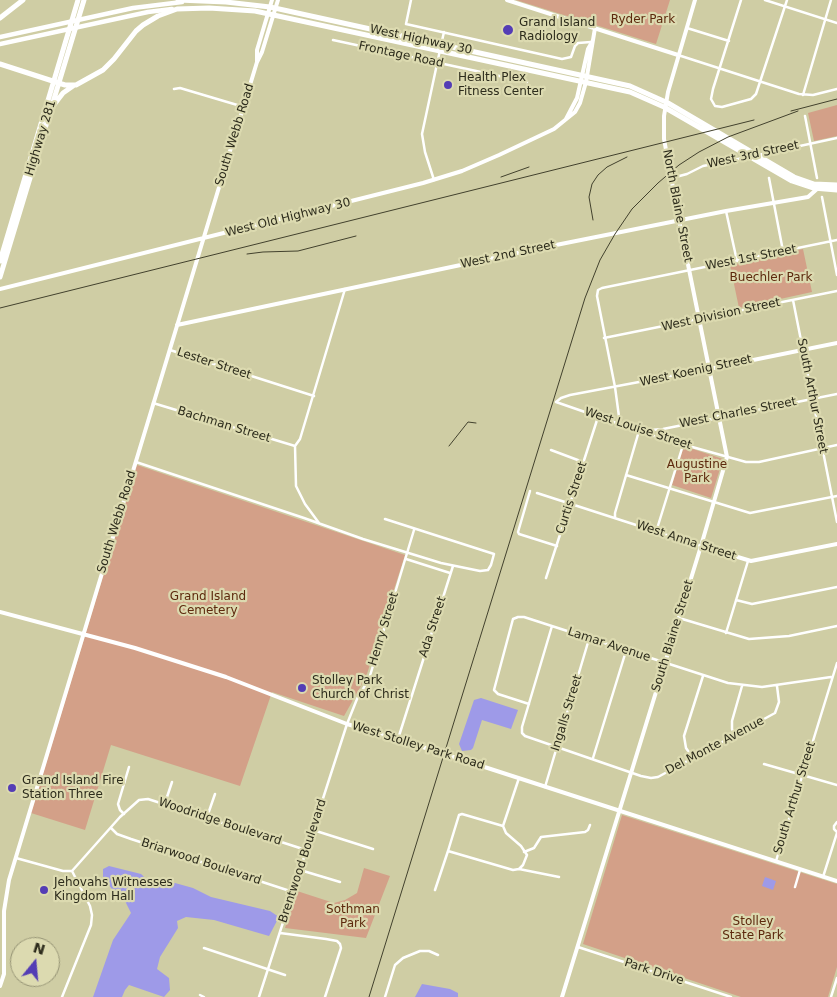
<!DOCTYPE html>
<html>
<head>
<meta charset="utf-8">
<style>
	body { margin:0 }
	#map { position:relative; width:837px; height:997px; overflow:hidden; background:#cfcda4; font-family:"DejaVu Sans",sans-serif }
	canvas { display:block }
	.north { position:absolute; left:10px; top:937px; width:50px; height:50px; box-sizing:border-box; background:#dcdab0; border:1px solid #969475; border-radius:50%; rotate:17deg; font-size:14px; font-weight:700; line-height:20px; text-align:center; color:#2d2c1c }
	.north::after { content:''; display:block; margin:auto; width:18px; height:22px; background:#543db5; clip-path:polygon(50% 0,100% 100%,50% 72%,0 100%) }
</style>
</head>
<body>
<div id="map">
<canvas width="837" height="997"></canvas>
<div class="north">N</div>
</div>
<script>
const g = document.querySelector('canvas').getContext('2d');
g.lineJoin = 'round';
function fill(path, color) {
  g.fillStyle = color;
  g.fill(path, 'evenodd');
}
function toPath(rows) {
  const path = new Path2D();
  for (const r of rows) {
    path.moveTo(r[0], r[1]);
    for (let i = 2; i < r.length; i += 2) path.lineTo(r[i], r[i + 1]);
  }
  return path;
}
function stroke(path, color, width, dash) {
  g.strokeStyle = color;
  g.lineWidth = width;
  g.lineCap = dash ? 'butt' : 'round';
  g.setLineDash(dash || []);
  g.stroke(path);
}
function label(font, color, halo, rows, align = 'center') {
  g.font = font + ' "DejaVu Sans",sans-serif';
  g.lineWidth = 4.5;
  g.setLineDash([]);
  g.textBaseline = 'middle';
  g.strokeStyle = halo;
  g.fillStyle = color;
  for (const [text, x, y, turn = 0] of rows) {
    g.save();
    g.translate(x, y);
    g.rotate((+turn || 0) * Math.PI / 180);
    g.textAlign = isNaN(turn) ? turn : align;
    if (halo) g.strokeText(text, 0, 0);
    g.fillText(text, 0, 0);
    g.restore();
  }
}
fill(toPath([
	[516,0,670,0,656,44],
	[837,105,837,136,814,141,808,113],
	[803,249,812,292,739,308,730,265],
	[684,446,723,459,711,498,672,485],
	[137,465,405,555,366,677,344,716,272,692,240,786,111,745,85,830,31,813],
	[622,815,837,884,837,967,828,997,741,997,583,944],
	[364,868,390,876,366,938,285,928,297,891,334,903,345,900,357,893]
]), '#d3a088');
fill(toPath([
	[481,698,518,710,511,729,482,720,473,748,471,750,462,751,459,744,474,700],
	[109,866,141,874,153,885,175,883,193,888,211,897,270,911,279,917,269,936,214,920,186,917,177,921,178,928,160,957,157,969,169,978,170,990,164,997,129,985,125,990,122,997,93,997,113,940,131,913,123,897,112,889,103,877,103,869],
	[765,877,776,881,773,890,762,886],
	[422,984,450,989,458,993,458,997,415,997]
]), '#9e9ae8');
stroke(toPath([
	[411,0,406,24,562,59,571,57,575,46,578,43,591,42],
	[741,0,713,89,711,99,715,106,722,107,751,99,756,94,787,0],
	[765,0,837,23],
	[687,28,729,41],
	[333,40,527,82],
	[441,45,444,32],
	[678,55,799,94,813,95,837,89],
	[174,89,180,88,244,107],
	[803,95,831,0],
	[805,116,817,178],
	[758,155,837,138],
	[672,178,687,174,703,166,748,157],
	[769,178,783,251],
	[434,180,425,152,422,134,440,50],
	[822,197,837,275],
	[726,211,737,261],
	[793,300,837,522],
	[604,338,837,291],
	[170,350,314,396],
	[708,369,570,395,561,398,556,402,660,438,746,462,759,462,837,445],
	[153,403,295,446],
	[620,424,615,387,597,296,598,290,602,288,837,240],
	[660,438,663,429],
	[551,450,583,462],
	[136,462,304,518,363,539,441,563,480,571,488,570,491,565,494,554,385,519],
	[626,475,750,513,837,496],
	[530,491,518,532,519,534,557,546],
	[537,493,701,546],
	[615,518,615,513,639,431,663,429,837,394],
	[319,523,305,504,296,486,295,446,300,439,345,289],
	[656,532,683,445],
	[406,559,450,573],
	[546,578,598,417],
	[736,600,752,604,837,587],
	[679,618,749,639,789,636,837,626],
	[552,626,522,727,522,733,525,736,641,776,651,778,658,777,775,713,779,702,777,686],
	[726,633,748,561],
	[529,704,498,694,494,690,513,619,518,617,524,617,728,683,762,687,831,677],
	[735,735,732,729,732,721,742,686],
	[398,739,453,566],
	[593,758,626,651],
	[693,758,686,748,684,736,703,676],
	[764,764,837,785],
	[545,787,589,639],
	[165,803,172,782],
	[124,814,120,810,118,804,129,767],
	[207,817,215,794],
	[837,822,834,826,834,829,837,832],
	[503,826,519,778],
	[111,828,117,834,131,839,293,892],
	[313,830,373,849],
	[524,852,534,848,541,837,585,832,588,830,590,825],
	[16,858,63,871,72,871,120,817,139,800,148,799,306,850],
	[776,861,837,663],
	[519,869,559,877],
	[300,870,340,882],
	[823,877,837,833],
	[795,887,800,870],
	[435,890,448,851,459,815,462,814,503,826,506,833,521,846,527,855,523,865,519,869,513,870,448,851],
	[280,933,326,939,337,941,340,944,341,948,325,997],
	[578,947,731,997],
	[204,948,285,975],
	[200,995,204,997],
	[62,997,91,925,92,915,90,906,72,871],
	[259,997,347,724,357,699,369,679,414,530],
	[385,997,395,965,403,958,420,951,429,951,438,955],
	[831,997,837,978]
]), '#fff', 2.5);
stroke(toPath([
	[507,0,678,55],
	[257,62,257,50,272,0],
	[566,119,577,98,588,49,592,42],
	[0,289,423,183,462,171,499,155,554,129,575,112,580,103,586,82,595,28],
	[177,325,541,248,726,211,808,197,817,189],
	[709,369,837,343],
	[701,546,751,561,837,544],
	[0,612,135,648,226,677,347,724,398,739,837,881],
	[0,986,4,974,4,911,9,880,257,62,262,52,278,0],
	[562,997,701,546,727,457,679,220,664,139,664,116,668,92,695,0]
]), '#fff', 4);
stroke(toPath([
	[0,37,133,8,182,2],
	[0,44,148,12,172,9]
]), '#fff', 4.5);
stroke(toPath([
	[178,0,226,2,270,7,630,86,668,103,794,177,814,184,837,185],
	[0,18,23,0],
	[0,64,65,85,76,85,103,70,114,59,136,31,143,25,158,16,177,9,209,8,255,11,630,92,664,107,792,181,813,188,837,190],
	[53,106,63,93,73,86],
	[0,261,78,0],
	[0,277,84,0]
]), '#fff', 5);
stroke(toPath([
	[791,111,837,99],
	[501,177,529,167],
	[593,220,589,197,592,184,598,175,607,167,627,157],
	[247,254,263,252,298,251,356,236],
	[0,308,754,120],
	[449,446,468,422,476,423],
	[369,997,585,298,600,260,615,234,632,209,658,183,679,165,699,152,728,137,798,111]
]), '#42412d', 1);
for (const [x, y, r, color] of [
	[508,30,6,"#543db5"],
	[448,85,5,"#543db5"],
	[302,688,5,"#543db5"],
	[12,788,5,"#543db5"],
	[44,890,5,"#543db5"]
]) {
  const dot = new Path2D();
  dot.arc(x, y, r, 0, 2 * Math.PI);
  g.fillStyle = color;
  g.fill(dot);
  stroke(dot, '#dcdab0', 2);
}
label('12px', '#5d290d', '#dcdab0', [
	["Ryder Park",643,20],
	["Buechler Park",771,278],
	["Augustine",697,465],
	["Park",697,479],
	["Grand Island",208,597],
	["Cemetery",208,611],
	["Sothman",353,910],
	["Park",353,924],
	["Stolley",753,922],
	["State Park",753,936]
]);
label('12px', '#2d2c1c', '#dcdab0', [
	["Grand Island",519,23],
	["Radiology",519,37],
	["Health Plex",458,78],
	["Fitness Center",458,92],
	["Stolley Park",312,681],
	["Church of Christ",312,695],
	["Grand Island Fire",22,781],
	["Station Three",22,795],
	["Jehovahs Witnesses",54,883],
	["Kingdom Hall",54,897]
], 'left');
label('12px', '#2d2c1c', '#dcdab0', [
	["West Highway 30",421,40,12],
	["Frontage Road",401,55,12],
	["South Webb Road",235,135,-73],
	["Highway 281",41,138,-73],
	["West 3rd Street",753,155,-12],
	["North Blaine Street",677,206,79],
	["West Old Highway 30",288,218,-14],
	["West 2nd Street",508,255,-12],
	["West 1st Street",751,258,-11],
	["West Division Street",721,315,-12],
	["Lester Street",214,364,18],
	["West Koenig Street",696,371,-12],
	["South Arthur Street",812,396,79],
	["West Charles Street",738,413,-11],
	["Bachman Street",224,425,17],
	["West Louise Street",638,429,18],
	["Curtis Street",572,498,-72],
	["South Webb Road",117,522,-73],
	["West Anna Street",686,541,18],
	["Ada Street",433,627,-72],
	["Henry Street",384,629,-73],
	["South Blaine Street",673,636,-73],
	["Lamar Avenue",609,645,18],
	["Ingalls Street",567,713,-73],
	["West Stolley Park Road",418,746,17],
	["Del Monte Avenue",715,746,-28],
	["South Arthur Street",795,798,-73],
	["Woodridge Boulevard",220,822,18],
	["Brentwood Boulevard",303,861,-72],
	["Briarwood Boulevard",201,862,18],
	["Park Drive",654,972,18]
]);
</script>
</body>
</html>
